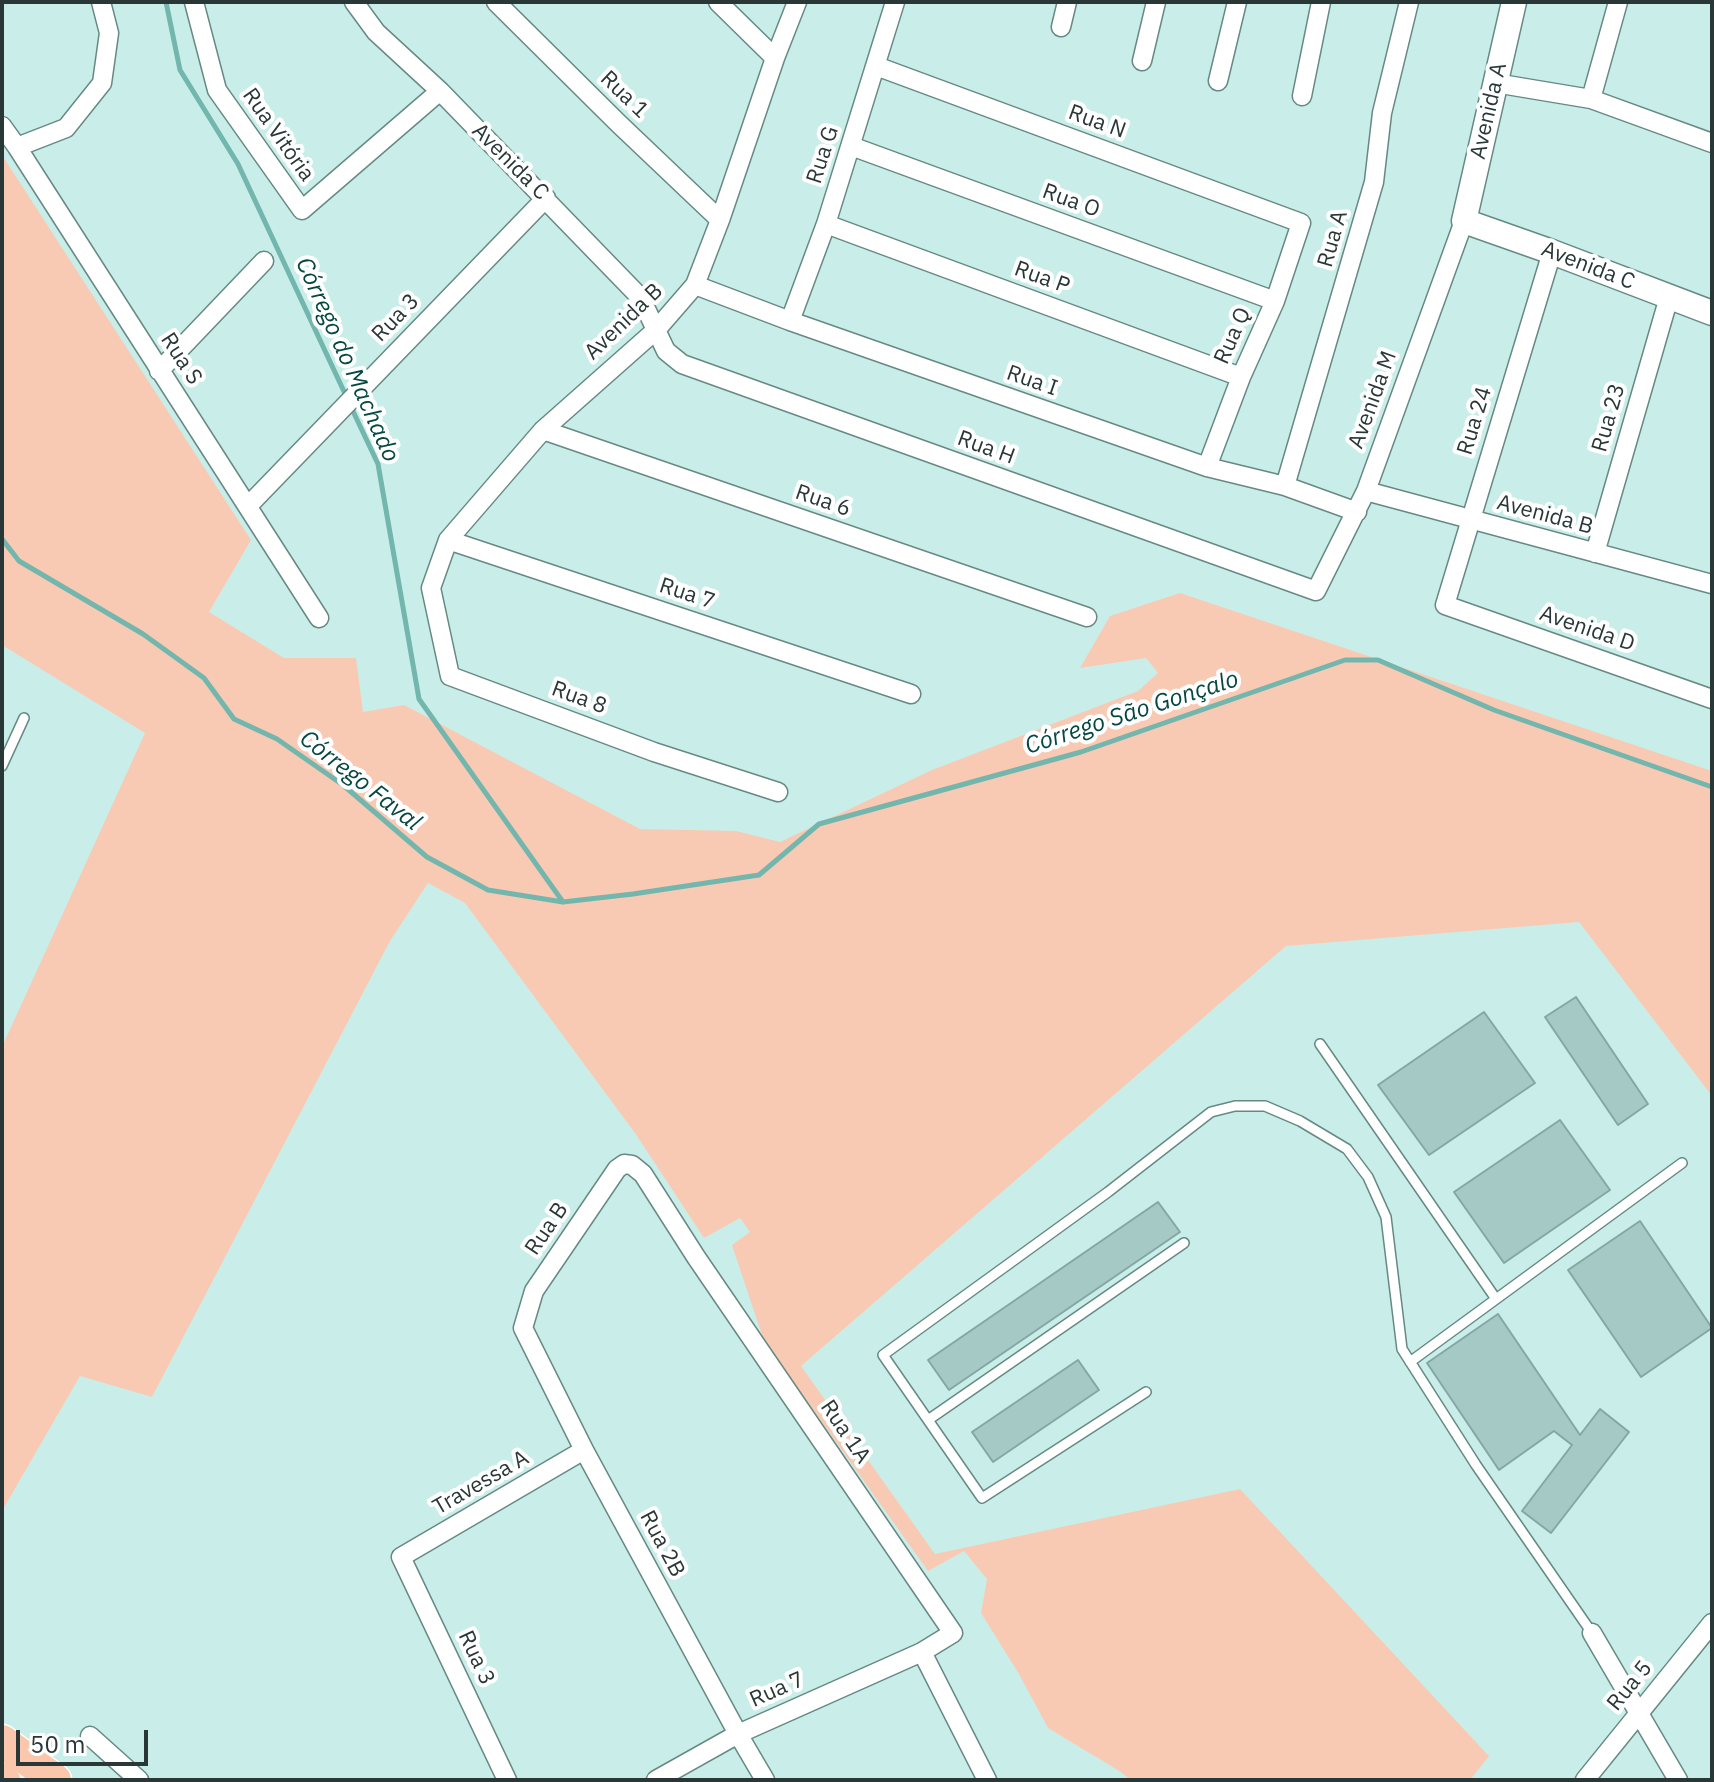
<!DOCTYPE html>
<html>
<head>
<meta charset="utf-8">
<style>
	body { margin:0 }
	#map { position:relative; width:1714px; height:1782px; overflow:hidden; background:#c9eee9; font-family:"IBM Plex Sans",sans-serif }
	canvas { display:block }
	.frame { position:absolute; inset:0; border:4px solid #293836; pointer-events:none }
	.scale { position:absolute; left:16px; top:1730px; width:132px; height:36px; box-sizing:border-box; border:4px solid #293836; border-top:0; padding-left:10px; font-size:24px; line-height:28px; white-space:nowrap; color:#293836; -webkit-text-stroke:6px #fff; paint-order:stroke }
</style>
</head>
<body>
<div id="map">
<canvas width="1714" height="1782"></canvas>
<div class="frame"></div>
<div class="scale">50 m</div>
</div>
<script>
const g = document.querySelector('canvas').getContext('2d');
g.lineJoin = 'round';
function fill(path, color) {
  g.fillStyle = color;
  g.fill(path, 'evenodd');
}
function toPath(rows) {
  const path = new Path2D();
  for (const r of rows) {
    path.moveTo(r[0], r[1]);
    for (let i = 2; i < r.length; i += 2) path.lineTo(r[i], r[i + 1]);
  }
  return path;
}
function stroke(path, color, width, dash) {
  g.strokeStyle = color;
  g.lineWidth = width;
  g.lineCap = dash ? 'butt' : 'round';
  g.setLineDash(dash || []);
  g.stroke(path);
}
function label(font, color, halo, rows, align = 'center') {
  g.font = font + ' "IBM Plex Sans",sans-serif';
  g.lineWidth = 8;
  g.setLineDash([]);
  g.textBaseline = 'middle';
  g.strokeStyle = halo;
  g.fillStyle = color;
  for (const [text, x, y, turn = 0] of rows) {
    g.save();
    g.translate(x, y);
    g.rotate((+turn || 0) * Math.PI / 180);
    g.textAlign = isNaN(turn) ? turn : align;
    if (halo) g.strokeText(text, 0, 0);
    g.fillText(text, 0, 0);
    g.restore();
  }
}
fill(toPath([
	[2,155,251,540,209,612,284,658,356,658,363,712,404,705,640,829,736,831,780,842,932,770,1138,691,1158,673,1146,658,1080,668,1110,616,1180,593,1712,771,1712,1096,1579,922,1286,946,801,1366,935,1554,1240,1489,1489,1756,1470,1780,1130,1780,1121,1772,1048,1728,1019,1674,981,1613,987,1579,964,1551,928,1571,764,1341,732,1245,750,1232,740,1218,704,1238,635,1133,465,903,428,883,390,941,152,1397,80,1376,2,1511,2,1047,145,733,2,645]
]), '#f9cab3');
stroke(toPath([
	[166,2,180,70,238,164,347,398],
	[351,407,378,464,419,699,563,902],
	[2,539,19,561,143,634,204,678,234,719,277,739,343,785,427,857,488,890,563,902,633,894,759,875,819,824,1081,752,1345,660,1378,660,1494,710,1712,787]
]), '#72b6ae', 5);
const building = toPath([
	[1576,997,1648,1104,1618,1125,1545,1017,1576,997],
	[1484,1012,1535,1083,1429,1155,1378,1085,1484,1012],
	[1560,1120,1610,1190,1504,1263,1454,1192,1560,1120],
	[1158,1202,1180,1232,949,1390,928,1360,1158,1202],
	[1640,1221,1712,1328,1641,1377,1568,1270,1640,1221],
	[1498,1314,1580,1435,1600,1409,1629,1432,1551,1533,1522,1511,1572,1445,1554,1431,1499,1470,1427,1363,1498,1314],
	[1078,1360,1099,1390,993,1462,972,1432,1078,1360]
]);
fill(building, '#a5cac5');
stroke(building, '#84a7a3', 2);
const service = toPath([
	[2,766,24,718],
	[1320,1044,1496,1299],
	[1410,1362,1682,1163],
	[1146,1392,982,1498,883,1355,1108,1192,1211,1112,1235,1106,1265,1106,1300,1121,1347,1149,1368,1177,1386,1217,1402,1349,1476,1465,1592,1633],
	[928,1420,1184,1243]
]);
const minor = toPath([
	[194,2,217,90,302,210,440,91],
	[354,2,376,32,440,91,636,293,647,311,666,351,682,364,1316,591,1366,491,1464,221],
	[496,2,618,123,720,220],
	[718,2,775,58],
	[1061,27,1067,2],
	[1142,61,1156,2],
	[876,66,1301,223,1275,301,1241,377,1207,467],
	[1218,81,1237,2],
	[1495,83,1591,99,1712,143],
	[1302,96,1321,2],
	[1591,99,1618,2],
	[2,126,17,147,319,618],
	[851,146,1275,301],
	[17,147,66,128,102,83,109,33,101,2],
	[826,224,1241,377],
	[1552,252,1445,605,1712,699],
	[695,285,790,321,1207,467,1285,486,1357,512],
	[790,321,826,224,895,2],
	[159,371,264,261],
	[543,430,1087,617],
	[1285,486,1374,182,1382,113,1409,2],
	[1366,491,1712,584],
	[248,506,546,198],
	[448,540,911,694],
	[1595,553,1669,297],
	[778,792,654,752,450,676,431,588,448,540,543,430,656,330,695,285,720,220,775,58,797,2],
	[1592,1633,1678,1780],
	[922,1652,987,1780],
	[90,1736,139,1780],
	[507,1780,401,1557,584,1450],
	[656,1780,738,1734,922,1652,953,1633,696,1257,643,1174,632,1165,624,1164,617,1169,534,1291,523,1328,584,1450,738,1734,765,1780],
	[1585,1780,1712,1623]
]);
const tertiary = toPath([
	[1514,2,1464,221,1552,252,1712,313]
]);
const trunk = toPath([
	[2,1741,55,1780],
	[2,1779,4,1780]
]);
stroke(service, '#668984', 12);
stroke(minor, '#668984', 21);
stroke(tertiary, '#668984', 27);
stroke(trunk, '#fff', 35);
stroke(service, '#fff', 9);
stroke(minor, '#fff', 18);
stroke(tertiary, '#fff', 24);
stroke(trunk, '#fac6ac', 32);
label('22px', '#293836', '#fff', [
	["Rua 1",624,95,44],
	["Avenida A",1489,111,-77],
	["Rua N",1097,122,20],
	["Rua Vitória",278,135,55],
	["Rua G",823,155,-72],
	["Avenida C",510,162,45],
	["Rua O",1071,201,20],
	["Rua A",1333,239,-74],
	["Avenida C",1588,266,21],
	["Rua P",1042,278,20],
	["Rua 3",396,318,-46],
	["Avenida B",624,322,-44],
	["Rua Q",1233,336,-66],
	["Rua S",181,359,57],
	["Rua I",1032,381,19],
	["Avenida M",1373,400,-70],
	["Rua 23",1609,418,-74],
	["Rua 24",1475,421,-73],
	["Rua H",986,448,20],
	["Rua 6",823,501,19],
	["Avenida B",1545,515,15],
	["Rua 7",687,594,18],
	["Avenida D",1587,629,19],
	["Rua 8",579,698,20],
	["Rua B",547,1229,-56],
	["Rua 1A",845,1432,56],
	["Travessa A",481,1483,-30],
	["Rua 2B",662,1544,62],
	["Rua 3",476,1658,65],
	["Rua 5",1630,1686,-51],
	["Rua 7",777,1690,-24]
]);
label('italic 24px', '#064742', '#fff', [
	["Córrego do Machado",347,360,66],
	["Córrego São Gonçalo",1132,713,-18],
	["Córrego Faval",360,781,38]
]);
</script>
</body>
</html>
